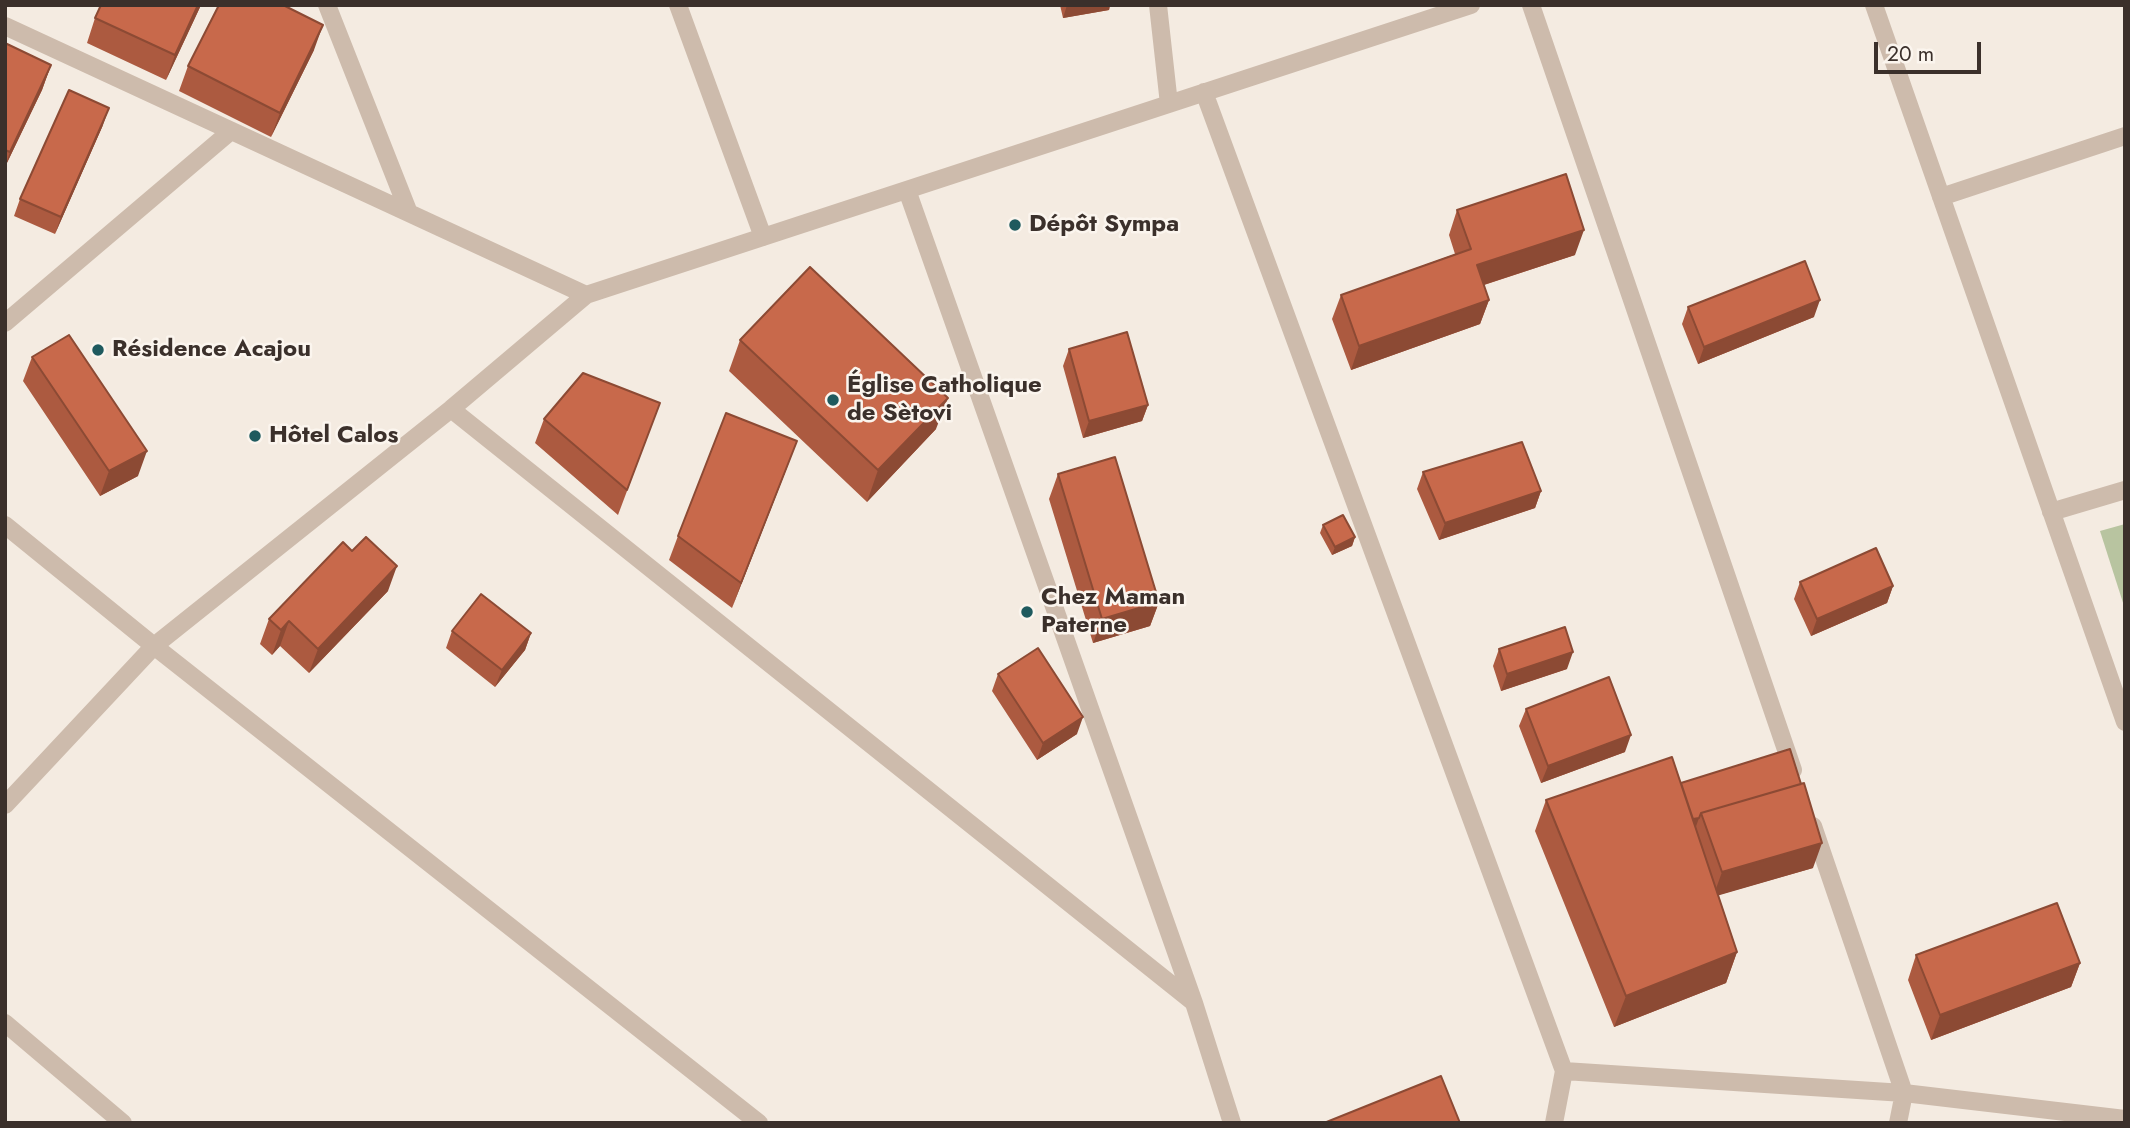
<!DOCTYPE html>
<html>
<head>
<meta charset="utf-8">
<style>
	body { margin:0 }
	#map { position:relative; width:2130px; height:1128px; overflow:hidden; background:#f4ebe1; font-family:Jost,sans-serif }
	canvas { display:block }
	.frame { position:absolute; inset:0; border:7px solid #3b302b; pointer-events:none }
	.scale { position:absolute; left:1874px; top:42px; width:107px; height:32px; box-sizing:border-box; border:4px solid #3b302b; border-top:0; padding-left:9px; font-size:21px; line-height:24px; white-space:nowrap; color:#3b302b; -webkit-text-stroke:5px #fbf5ee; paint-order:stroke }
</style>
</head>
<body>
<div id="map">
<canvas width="2130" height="1128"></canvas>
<div class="frame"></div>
<div class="scale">20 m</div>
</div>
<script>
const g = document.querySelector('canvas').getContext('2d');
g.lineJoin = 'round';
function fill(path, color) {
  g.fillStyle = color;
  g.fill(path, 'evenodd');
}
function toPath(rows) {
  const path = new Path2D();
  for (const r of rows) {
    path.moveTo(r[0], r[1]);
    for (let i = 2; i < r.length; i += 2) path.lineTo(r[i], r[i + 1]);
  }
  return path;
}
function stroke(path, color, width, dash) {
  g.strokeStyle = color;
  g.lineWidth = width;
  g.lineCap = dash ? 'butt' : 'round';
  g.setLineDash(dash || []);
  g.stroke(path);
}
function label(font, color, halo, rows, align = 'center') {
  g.font = font + ' Jost,sans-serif';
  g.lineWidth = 5;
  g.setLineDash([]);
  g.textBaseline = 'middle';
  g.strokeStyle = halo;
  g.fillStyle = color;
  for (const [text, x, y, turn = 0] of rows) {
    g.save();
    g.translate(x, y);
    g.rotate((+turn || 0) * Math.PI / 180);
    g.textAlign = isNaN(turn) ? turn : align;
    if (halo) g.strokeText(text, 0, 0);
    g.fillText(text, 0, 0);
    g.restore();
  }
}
fill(toPath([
	[2125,524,2125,609,2100,531]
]), '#b8c4a0');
stroke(toPath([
	[327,5,409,213],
	[678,5,763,237],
	[1158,5,1169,104],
	[1531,5,1793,770],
	[1874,5,2125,722],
	[5,26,586,295],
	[1204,92,1564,1071,1554,1123],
	[907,190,1194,1003,1232,1123],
	[1941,197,2125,136],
	[5,323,231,131],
	[451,409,1192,1001],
	[2051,512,2125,490],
	[5,525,154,646,759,1123],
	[5,805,154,646,451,409,586,295,1471,5],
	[1813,826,1904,1093,1898,1123],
	[5,1023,123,1123],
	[1564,1071,1904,1093,2125,1119]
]), '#cdbbac', 18);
fill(toPath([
	[201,5,166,80,87,43,95,18],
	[1060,5,1110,5,1109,10,1063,18],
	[5,43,51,65,42,90,5,167],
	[314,50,271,137,179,91,188,66],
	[103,125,55,234,14,216,20,199],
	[1457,210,1575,255,1484,285,1489,300,1480,324,1351,370,1332,319,1341,295,1455,254,1449,235],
	[1688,307,1814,317,1698,364,1682,324],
	[740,340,936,429,867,502,729,371],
	[1069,349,1148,405,1142,421,1083,438,1063,366],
	[32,357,138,476,100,496,23,381],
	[544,419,651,427,618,515,535,443],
	[788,465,732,608,669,560,678,536],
	[1423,472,1541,491,1535,508,1439,540,1417,489],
	[1058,474,1159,602,1150,626,1093,643,1049,499],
	[1323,525,1355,537,1352,546,1332,555,1320,533],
	[1800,582,1893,586,1887,603,1811,636,1794,599],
	[388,591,309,673,280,646,272,655,260,644,269,619],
	[452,631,531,633,525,650,495,687,446,648],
	[1499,649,1567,669,1501,691,1493,666],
	[998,674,1077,734,1037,760,992,691],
	[1526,709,1625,752,1541,783,1519,726],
	[1681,783,1813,868,1718,895,1737,952,1726,983,1614,1027,1535,831,1546,800],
	[1916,955,2080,963,2071,987,1931,1040,1908,980]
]), '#ac5a40');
fill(toPath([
	[198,5,201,5,166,80,175,55],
	[1067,5,1110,5,1109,10,1063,18],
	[323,25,314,50,271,137,280,113],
	[51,65,42,90,5,167,10,152],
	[109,108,103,125,55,234,61,217],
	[1584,230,1575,255,1468,290,1477,265],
	[1489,300,1480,324,1351,370,1359,346],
	[1820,300,1814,317,1698,364,1704,347],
	[948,398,936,429,867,502,878,470],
	[1148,405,1142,421,1083,438,1089,421],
	[797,441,788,465,732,608,741,583],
	[147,451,138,476,100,496,109,471],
	[1541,491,1535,508,1439,540,1445,523],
	[1355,537,1352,546,1332,555,1335,547],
	[397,566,388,591,309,673,318,649],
	[1893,586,1887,603,1811,636,1817,619],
	[1159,602,1150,626,1093,643,1102,619],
	[289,621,280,646,272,655,281,630],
	[531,633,525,650,495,687,502,670],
	[1573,652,1567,669,1501,691,1507,674],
	[1083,717,1077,734,1037,760,1043,743],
	[1631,735,1625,752,1541,783,1548,766],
	[1699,818,1693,835,1687,821],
	[1822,843,1813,868,1713,897,1722,872],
	[1737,952,1726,983,1614,1027,1626,996],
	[2080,963,2071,987,1931,1040,1940,1015]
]), '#8c4a34');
const building = toPath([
	[101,5,198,5,175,55,95,18,101,5],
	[219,5,283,5,323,25,280,113,188,66,219,5],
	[5,43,51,65,10,152,5,150,5,43],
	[69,90,109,108,61,217,20,199,69,90],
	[1566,174,1584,230,1477,265,1489,300,1359,346,1341,295,1471,249,1457,210,1566,174],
	[1805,261,1820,300,1704,347,1688,307,1805,261],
	[810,267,948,398,878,470,740,340,810,267],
	[1127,332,1148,405,1089,421,1069,349,1127,332],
	[69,335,147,451,109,471,32,357,69,335],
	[583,373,660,403,627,490,544,419,583,373],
	[726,413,797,441,741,583,678,536,726,413],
	[1522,442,1541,491,1445,523,1423,472,1522,442],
	[1115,457,1159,602,1102,619,1058,474,1115,457],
	[1343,515,1355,537,1335,547,1323,525,1343,515],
	[366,537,397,566,318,649,289,621,281,630,269,619,343,542,352,551,366,537],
	[1876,548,1893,586,1817,619,1800,582,1876,548],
	[481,594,531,633,502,670,452,631,481,594],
	[1565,627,1573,652,1507,674,1499,649,1565,627],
	[1038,648,1083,717,1043,743,998,674,1038,648],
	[1609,677,1631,735,1548,766,1526,709,1609,677],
	[1790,749,1801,784,1701,813,1699,818,1693,819,1681,783,1790,749],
	[1672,757,1737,952,1626,996,1546,800,1672,757],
	[1804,783,1822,843,1722,872,1701,813,1804,783],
	[2057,903,2080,963,1940,1015,1916,955,2057,903],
	[1441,1076,1460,1123,1324,1123,1441,1076]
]);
fill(building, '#c8694b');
stroke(building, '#8c4a34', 2);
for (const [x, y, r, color] of [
	[1015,225,7,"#1f5a5e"],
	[98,350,7,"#1f5a5e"],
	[833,400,7,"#1f5a5e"],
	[255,436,7,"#1f5a5e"],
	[1027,612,7,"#1f5a5e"]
]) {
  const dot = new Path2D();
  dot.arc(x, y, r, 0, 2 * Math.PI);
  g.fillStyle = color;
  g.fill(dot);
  stroke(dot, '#fbf5ee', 2.5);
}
label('bold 24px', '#3b302b', '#fbf5ee', [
	["Dépôt Sympa",1029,225],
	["Résidence Acajou",112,350],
	["Église Catholique",847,386],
	["de Sètovi",847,414],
	["Hôtel Calos",269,436],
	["Chez Maman",1041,598],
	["Paterne",1041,626]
], 'left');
</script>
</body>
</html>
